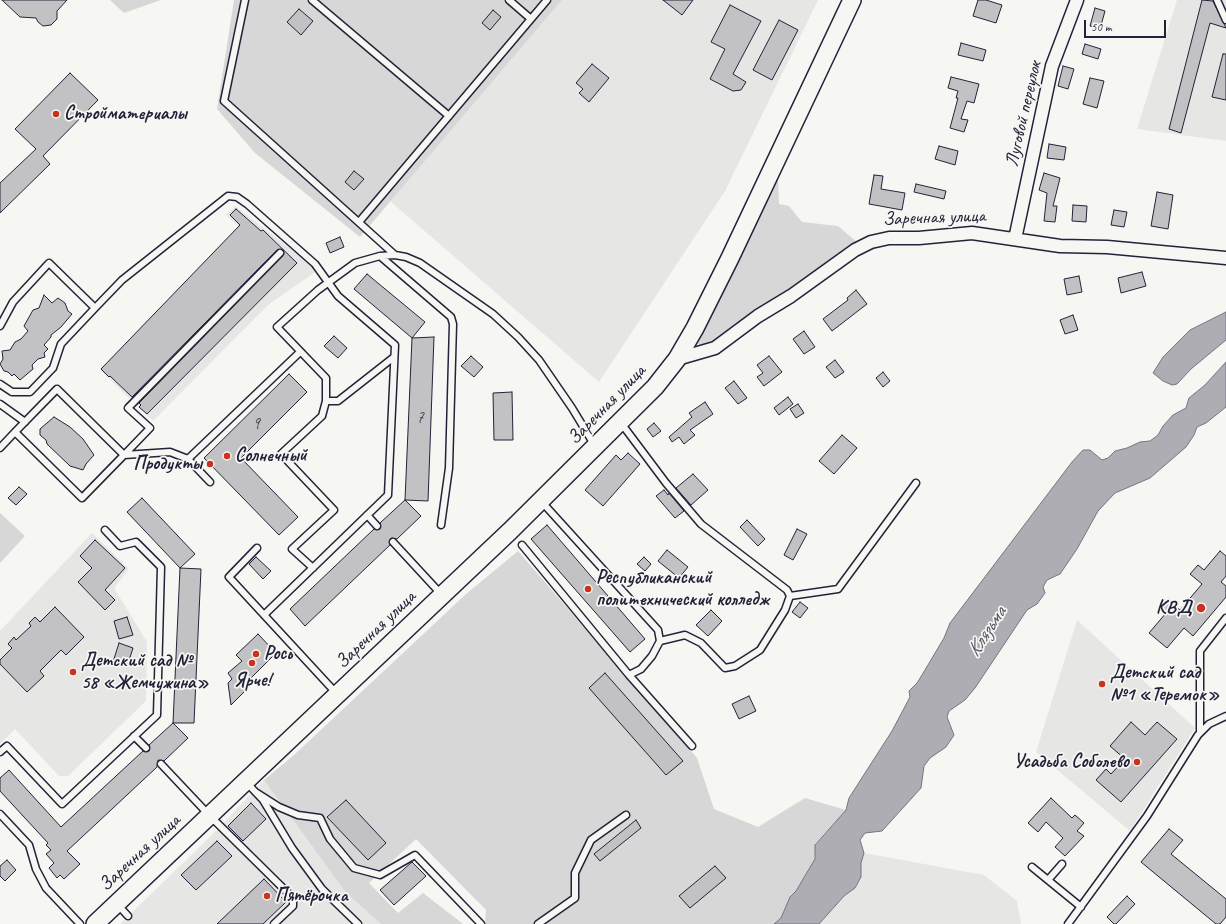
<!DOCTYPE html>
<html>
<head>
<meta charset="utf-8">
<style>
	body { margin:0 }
	#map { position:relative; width:1226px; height:924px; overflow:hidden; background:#f6f6f2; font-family:Caveat,sans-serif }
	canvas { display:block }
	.scale { position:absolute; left:1084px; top:20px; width:82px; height:18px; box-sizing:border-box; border:2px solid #22223b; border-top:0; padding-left:5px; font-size:12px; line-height:14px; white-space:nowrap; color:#22223b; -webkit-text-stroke:3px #f6f6f2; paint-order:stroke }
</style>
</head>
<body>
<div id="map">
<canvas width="1226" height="924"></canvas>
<div class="scale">50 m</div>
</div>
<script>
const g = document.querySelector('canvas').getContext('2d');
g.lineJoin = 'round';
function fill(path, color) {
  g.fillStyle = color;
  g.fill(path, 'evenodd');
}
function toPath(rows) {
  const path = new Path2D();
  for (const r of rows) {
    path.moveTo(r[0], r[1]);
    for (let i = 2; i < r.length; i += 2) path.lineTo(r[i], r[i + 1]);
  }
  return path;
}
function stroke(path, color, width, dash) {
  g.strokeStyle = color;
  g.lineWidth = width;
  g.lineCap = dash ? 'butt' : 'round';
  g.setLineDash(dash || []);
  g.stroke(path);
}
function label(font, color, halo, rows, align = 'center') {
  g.font = font + ' Caveat,sans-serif';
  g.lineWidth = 3.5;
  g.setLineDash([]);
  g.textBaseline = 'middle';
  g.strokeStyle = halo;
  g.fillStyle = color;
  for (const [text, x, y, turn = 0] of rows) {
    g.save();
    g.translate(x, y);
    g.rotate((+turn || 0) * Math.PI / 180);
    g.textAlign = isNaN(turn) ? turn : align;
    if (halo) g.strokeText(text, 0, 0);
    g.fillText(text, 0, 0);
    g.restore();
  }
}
fill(toPath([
	[562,0,818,0,725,191,599,382,390,201],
	[1177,0,1226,0,1226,141,1137,129],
	[235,206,318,270,268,305,153,421,100,370,239,227,226,215],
	[92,533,129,569,114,588,147,642,146,701,68,776,59,776,15,729,0,744,0,631],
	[1077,620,1195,728,1130,831,1036,752],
	[264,780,346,893,381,924,120,924,215,832],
	[864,853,984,875,1017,901,1021,924,819,924,844,896,855,888,861,877,861,863]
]), '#e6e6e4');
fill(toPath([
	[110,0,161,0,124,13],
	[234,0,562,0,360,237,255,153,217,109],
	[778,177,779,204,789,206,802,222,838,226,858,243,712,345,702,347,697,343],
	[0,513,25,536,0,563],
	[518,551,697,758,714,809,758,827,805,798,846,810,815,844,815,859,796,891,790,898,781,918,774,924,485,924,486,910,416,839,369,883,398,913,423,893,463,924,381,924,346,893,264,780,294,755,465,595]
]), '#d7d7d7');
const water = toPath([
	[1226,312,1226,340,1191,369,1177,384,1172,385,1163,381,1153,373,1163,357,1190,330,1226,312],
	[1226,362,1226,407,1206,423,1197,427,1194,435,1186,447,1150,478,1115,493,1098,511,1077,549,1060,574,1047,580,1043,587,1045,593,1037,604,1027,610,975,688,965,700,949,711,947,717,954,735,946,747,930,758,924,766,921,788,882,831,865,833,860,840,864,853,861,863,861,877,855,888,844,896,819,924,774,924,781,918,790,897,796,891,815,859,815,845,846,810,849,798,892,731,910,697,909,691,917,683,925,670,944,638,950,623,1072,462,1083,450,1090,450,1102,460,1108,458,1115,451,1127,448,1140,442,1150,441,1158,435,1163,426,1173,415,1186,408,1189,398,1205,385,1226,362]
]);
fill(water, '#adadb3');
stroke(water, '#757583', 1);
const building = toPath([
	[2,0,67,0,57,11,57,19,51,25,43,26,38,22,36,18,20,17,2,0],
	[663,0,693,0,682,15,663,0],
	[978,0,986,0,1002,5,996,23,973,16,978,0],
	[1202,0,1213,1,1226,28,1210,23,1181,133,1169,129,1202,0],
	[730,5,761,21,733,74,746,82,741,90,733,91,710,79,725,49,711,42,730,5],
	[1095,8,1105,11,1100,29,1090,26,1095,8],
	[299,9,313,21,301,35,287,22,299,9],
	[493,10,501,17,490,30,482,23,493,10],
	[779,20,798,30,772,80,753,70,779,20],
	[961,43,986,50,983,61,958,55,961,43],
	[1085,44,1101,49,1098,59,1082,54,1085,44],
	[1223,54,1226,54,1226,100,1212,97,1223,54],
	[592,64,609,78,589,102,579,93,583,89,576,83,592,64],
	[1063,66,1074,69,1068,89,1058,86,1063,66],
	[70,73,98,100,43,156,50,164,0,213,0,183,36,149,15,129,70,73],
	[951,77,979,84,974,103,967,101,961,119,968,120,964,132,950,128,958,98,956,98,958,91,948,88,951,77],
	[1090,78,1104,81,1097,108,1083,104,1090,78],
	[1049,144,1066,147,1064,160,1047,158,1049,144],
	[939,146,958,151,955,165,935,159,939,146],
	[354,171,364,179,354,190,345,182,354,171],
	[1044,173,1060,178,1053,206,1057,206,1055,222,1044,221,1047,193,1039,190,1044,173],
	[874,175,883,176,881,189,905,193,902,210,869,204,874,175],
	[916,184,946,191,944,199,914,192,916,184],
	[1157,192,1173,195,1168,229,1151,226,1157,192],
	[1073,205,1087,206,1086,222,1072,221,1073,205],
	[236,209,261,231,263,230,297,263,147,414,139,407,141,405,139,403,284,254,283,250,277,250,132,397,110,376,109,377,101,369,240,225,230,215,236,209],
	[1114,210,1127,212,1124,227,1111,225,1114,210],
	[340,237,344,247,330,253,326,243,340,237],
	[1142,272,1146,286,1121,293,1118,278,1142,272],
	[367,274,425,322,412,338,354,289,367,274],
	[1079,276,1082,292,1067,295,1064,279,1079,276],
	[856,290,867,304,832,331,823,319,848,300,847,298,856,290],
	[44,295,52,303,58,298,65,303,68,311,72,314,61,327,51,335,51,337,44,345,48,349,44,353,45,357,38,359,32,365,33,369,20,380,14,374,12,376,8,372,4,371,0,364,3,359,2,351,10,350,15,342,21,339,28,331,24,326,33,310,39,308,44,295],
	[1073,315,1078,330,1065,334,1060,320,1073,315],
	[804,331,815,347,804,354,793,339,804,331],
	[334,336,347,348,338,358,324,346,334,336],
	[434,337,428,501,405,500,412,338,434,337],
	[471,356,483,367,474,377,461,366,471,356],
	[769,356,782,372,764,386,757,377,763,373,757,365,769,356],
	[835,360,844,372,835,378,826,367,835,360],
	[883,372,890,381,883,387,876,378,883,372],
	[289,374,307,392,241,458,298,517,279,535,204,458,289,374],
	[734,381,747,398,738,404,725,388,734,381],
	[512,392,513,440,494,440,493,393,512,392],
	[788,397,793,404,779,415,774,408,788,397],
	[705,402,713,414,690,430,695,435,684,444,679,437,672,442,669,437,692,417,689,413,705,402],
	[798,404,804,413,796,418,790,409,798,404],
	[54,417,70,427,83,439,94,455,86,464,83,470,70,466,47,444,46,440,40,435,40,429,54,417],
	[654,423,661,431,653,437,647,429,654,423],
	[842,435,857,448,834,474,819,461,842,435],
	[628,453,640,464,603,506,585,490,616,455,621,460,628,453],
	[693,474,708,490,691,505,676,488,693,474],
	[19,487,27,494,16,505,8,498,19,487],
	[664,490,668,495,669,493,684,511,675,518,656,496,664,490],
	[142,498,195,554,180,568,127,512,142,498],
	[405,500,421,516,397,539,392,538,390,539,390,545,305,626,290,609,374,529,380,529,380,523,405,500],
	[747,520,765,539,758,546,740,527,747,520],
	[547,525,645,639,630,652,531,539,547,525],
	[797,529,807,534,793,560,784,555,797,529],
	[95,540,125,568,105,590,115,600,105,610,78,582,92,568,80,556,95,540],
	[667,550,688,567,679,578,658,561,667,550],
	[1220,551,1226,556,1226,576,1221,582,1226,586,1226,597,1193,636,1184,628,1167,648,1149,633,1166,613,1160,608,1168,600,1180,610,1202,584,1190,574,1198,565,1204,570,1220,551],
	[256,557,271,571,263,579,249,564,256,557],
	[644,557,651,564,645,571,637,564,644,557],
	[180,568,201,569,194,723,173,723,180,568],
	[800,602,808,608,800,618,792,612,800,602],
	[55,607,84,637,66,655,61,650,40,671,44,676,27,692,0,664,0,660,12,648,8,644,14,637,16,640,31,626,29,623,35,617,40,622,55,607],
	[711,610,722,621,708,636,696,625,711,610],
	[127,617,133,635,119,639,114,621,127,617],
	[258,634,276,653,248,681,251,685,231,705,228,683,232,679,228,673,242,661,236,655,258,634],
	[119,643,133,648,127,667,113,662,119,643],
	[605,673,683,761,666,775,589,688,605,673],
	[749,696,756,711,739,719,732,704,749,696],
	[1131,722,1145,735,1157,722,1177,739,1121,802,1096,780,1106,769,1111,774,1125,759,1110,746,1131,722],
	[173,723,188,738,164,761,158,760,157,767,67,851,80,864,64,879,60,875,57,878,49,868,54,863,46,854,51,850,46,845,48,843,0,791,0,778,9,770,61,827,143,751,149,751,149,745,173,723],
	[1051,798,1072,818,1075,815,1084,823,1077,831,1084,836,1065,856,1055,847,1063,838,1046,822,1038,832,1028,823,1051,798],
	[346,800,386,843,368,860,327,817,346,800],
	[251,803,266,819,243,841,228,826,251,803],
	[636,820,641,828,600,861,594,854,636,820],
	[1169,829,1183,840,1171,854,1226,899,1226,917,1220,924,1216,924,1141,862,1169,829],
	[217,841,232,856,196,890,181,875,217,841],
	[7,860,16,870,5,881,0,876,0,866,7,860],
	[412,862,426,876,394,905,380,890,412,862],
	[715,866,726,878,690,908,679,896,715,866],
	[264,879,286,902,263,924,217,924,264,879],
	[1127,896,1135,904,1116,924,1114,924,1107,917,1127,896]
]);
fill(building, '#c2c2c4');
stroke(building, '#22223b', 1);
const lane = toPath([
	[245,0,224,101,395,255],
	[312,0,449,116],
	[509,0,531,19],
	[1217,0,1226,20],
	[359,222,547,0],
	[380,256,451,317,453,324,449,468,441,525],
	[0,326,13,302,49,263,95,308,122,280,228,196,237,197,247,204,315,264,338,296,395,345,388,495,264,615],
	[0,384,12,392,30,392,53,368,61,344,95,308],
	[326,401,338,401,394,357],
	[0,404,25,422],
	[621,423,666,483,701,524,787,590,790,596,785,610,760,650,735,666,725,668,701,643,685,635,660,641],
	[0,448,15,432,57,389,124,455,82,498,15,432],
	[188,459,170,452,124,455,150,428,128,408,280,253],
	[210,482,188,459,300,352],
	[541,501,658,630,660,641,652,656,641,669,629,675,692,746],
	[367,515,377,526],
	[393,542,441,594],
	[522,545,629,675],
	[257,548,229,577,337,694],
	[313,568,292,549,334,510,281,454,322,416,326,401,326,378,277,327,318,290,355,263,380,256,395,255,406,257,420,263,493,314,518,337,539,360,572,408,595,446],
	[790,596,838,589,916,483],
	[1200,732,1200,651,1226,618],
	[134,736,146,748],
	[0,752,7,746,62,804,157,715,161,567,136,542,120,546,105,530],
	[161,764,210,816,290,895,293,901,293,906,274,924],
	[246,782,263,800,292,848,322,889,358,924],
	[257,793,279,807,298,815,320,818,330,839,354,868,380,875,415,855,481,924],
	[0,814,29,845,36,869,46,888,80,924],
	[1032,867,1081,907],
	[1048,880,1062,864],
	[117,904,128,916],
	[538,924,575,898,575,873,591,840,626,815],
	[1068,924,1147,816,1198,735,1209,724,1226,716]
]);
const street = toPath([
	[1015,239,1052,66,1077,0],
	[677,359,715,348,758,316,791,296,855,250,871,242,889,238,919,238,972,233,1060,246,1107,247,1226,258]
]);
const secondary = toPath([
	[95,924,510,531,655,387,677,359,695,328,730,258,852,0]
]);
stroke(lane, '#22223b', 9);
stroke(street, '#22223b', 15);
stroke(secondary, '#22223b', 20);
stroke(lane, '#f6f6f2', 6);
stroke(street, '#f6f6f2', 12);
stroke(secondary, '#f6f6f2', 17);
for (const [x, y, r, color] of [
	[56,114,4,"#c8321e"],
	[227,456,4,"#c8321e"],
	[210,464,4,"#c8321e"],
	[588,589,4,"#c8321e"],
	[1201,608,5,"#c8321e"],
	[256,654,4,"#c8321e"],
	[252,663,4,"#c8321e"],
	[73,672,4,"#c8321e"],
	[1102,684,4,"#c8321e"],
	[1137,762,4,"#c8321e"],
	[267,896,4,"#c8321e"]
]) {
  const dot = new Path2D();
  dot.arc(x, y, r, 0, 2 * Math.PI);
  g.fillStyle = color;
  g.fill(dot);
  stroke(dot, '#f6f6f2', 1.5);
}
label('17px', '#4a4a5d', null, [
	["7",420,419],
	["9",256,425]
]);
label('bold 19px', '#22223b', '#f6f6f2', [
	["Стройматериалы",64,114],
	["Солнечный",235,456],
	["Продукты",202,464,"right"],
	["Республиканский",596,578],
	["политехнический колледж",596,600],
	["КВД",1192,608,"right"],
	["Рось",264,654],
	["Детский сад №",81,661],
	["58 «Жемчужина»",81,683],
	["Детский сад",1110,673],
	["№1 «Теремок»",1110,695],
	["Ярче!",252,681,"center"],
	["Усадьба Соболево",1129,762,"right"],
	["Пятёрочка",275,896]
], 'left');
label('19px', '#22223b', '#f6f6f2', [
	["Луговой переулок",1024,114,-77],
	["Заречная улица",934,218,-2],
	["Заречная улица",607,405,-46],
	["Заречная улица",376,630,-44],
	["Заречная улица",140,853,-43]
]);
label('italic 20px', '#535365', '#f6f6f2', [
	["Клязьма",987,632,-57]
]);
</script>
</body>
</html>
